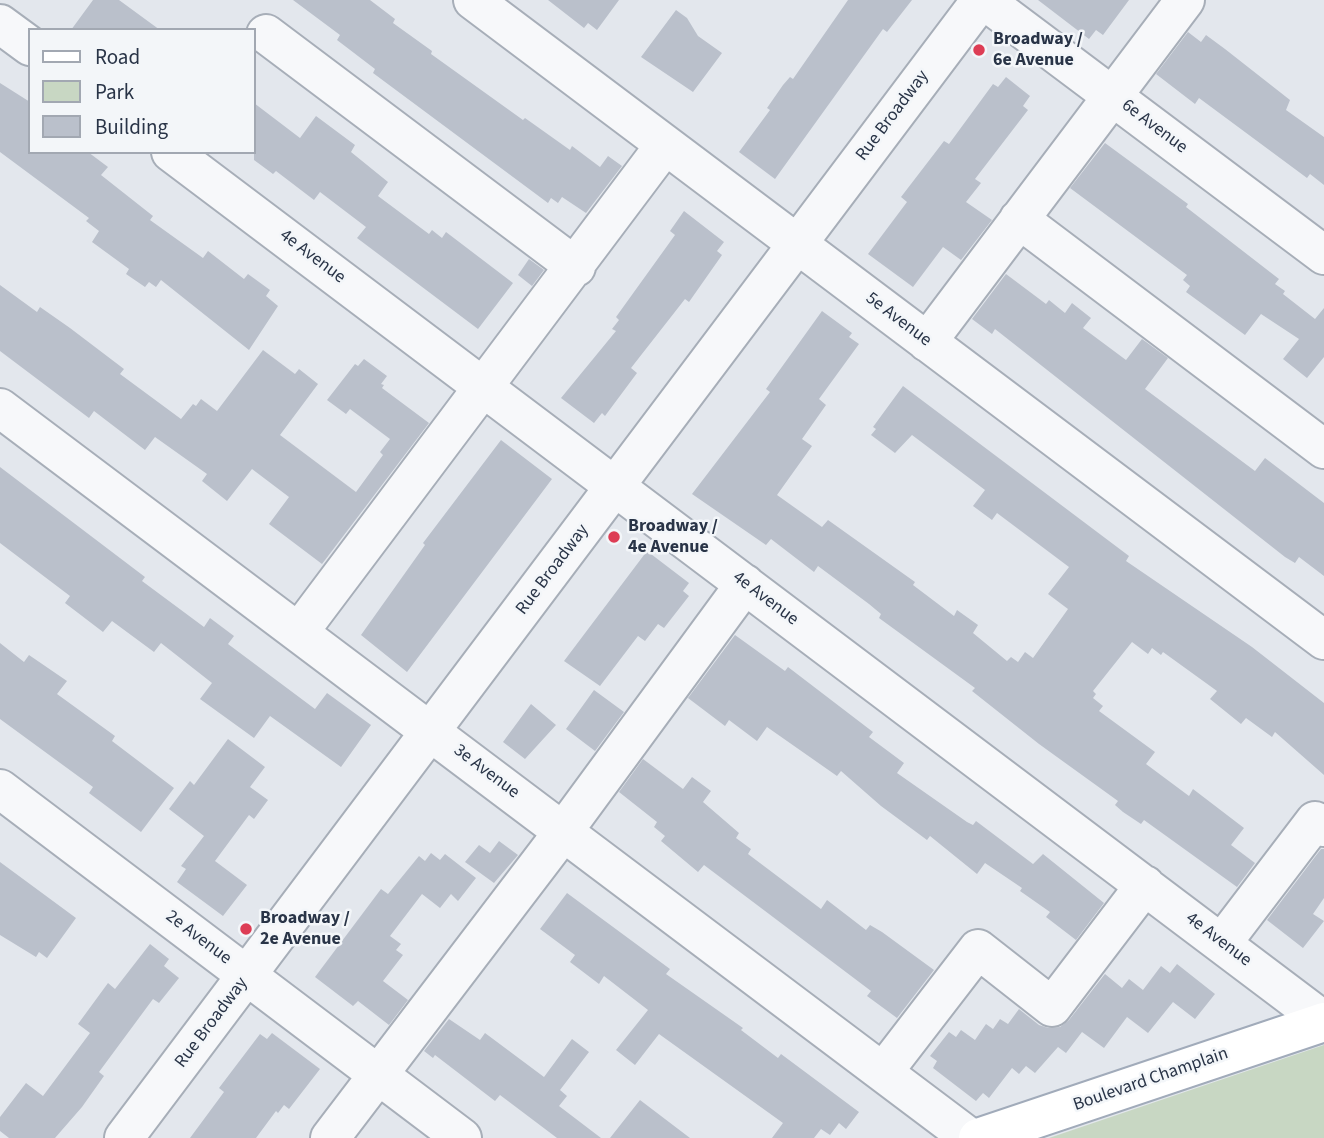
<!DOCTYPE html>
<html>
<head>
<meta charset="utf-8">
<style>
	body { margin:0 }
	#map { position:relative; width:1324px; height:1138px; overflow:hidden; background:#e3e7ed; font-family:"Source Sans 3",sans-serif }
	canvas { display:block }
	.legend { position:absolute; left:28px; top:28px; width:228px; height:126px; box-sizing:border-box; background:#f3f6f9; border:2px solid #a2a8b2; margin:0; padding:9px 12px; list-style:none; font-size:21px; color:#293447 }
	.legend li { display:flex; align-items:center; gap:14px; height:35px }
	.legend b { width:35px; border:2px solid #a2a8b2 }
</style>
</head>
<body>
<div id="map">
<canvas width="1324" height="1138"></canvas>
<ul class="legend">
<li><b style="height:9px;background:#fff"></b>Road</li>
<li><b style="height:19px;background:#c8d7c3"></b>Park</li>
<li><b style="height:19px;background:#bac0cb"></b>Building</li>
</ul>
</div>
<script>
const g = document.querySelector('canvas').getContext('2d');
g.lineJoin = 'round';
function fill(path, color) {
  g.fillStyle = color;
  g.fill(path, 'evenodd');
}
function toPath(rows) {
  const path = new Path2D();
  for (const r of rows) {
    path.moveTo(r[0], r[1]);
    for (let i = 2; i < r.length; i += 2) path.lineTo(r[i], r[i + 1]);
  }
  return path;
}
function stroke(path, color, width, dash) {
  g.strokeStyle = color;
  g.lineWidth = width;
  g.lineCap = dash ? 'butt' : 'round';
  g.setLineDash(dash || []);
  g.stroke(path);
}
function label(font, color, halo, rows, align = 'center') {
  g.font = font + ' "Source Sans 3",sans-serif';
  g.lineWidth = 5;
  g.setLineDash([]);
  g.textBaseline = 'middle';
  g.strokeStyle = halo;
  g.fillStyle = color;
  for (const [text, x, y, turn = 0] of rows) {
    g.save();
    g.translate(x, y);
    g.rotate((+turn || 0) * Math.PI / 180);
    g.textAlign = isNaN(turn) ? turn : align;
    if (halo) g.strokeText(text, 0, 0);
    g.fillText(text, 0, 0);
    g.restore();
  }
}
fill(toPath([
	[1324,1045,1324,1138,1049,1138,1170,1097]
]), '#c8d7c3');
fill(toPath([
	[93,0,119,0,160,30,71,30],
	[293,0,370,0,395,19,393,23,432,51,431,54,523,120,525,118,570,150,572,146,600,167,608,156,622,166,586,213,562,197,558,203,551,198,548,203,373,73,375,69,337,40,340,35],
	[548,0,619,0,597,30,588,23,584,28],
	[848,0,912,0,887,32,883,29,775,179,739,152,770,110,767,108,783,85,790,77,793,79],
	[1038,0,1129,0,1103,35,1096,30,1089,39],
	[676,10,687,18,698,36,722,53,693,92,641,57],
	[1188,32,1201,42,1206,35,1225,49,1290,100,1286,110,1324,137,1324,185,1310,174,1307,178,1199,98,1195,104,1156,74],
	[1006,77,1030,96,1023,106,1028,110,975,179,981,183,966,202,992,220,961,260,943,247,913,287,868,254,907,202,901,197,944,141,949,144,993,84,998,87],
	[0,83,30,102,30,152,88,152,108,167,101,175,153,216,150,220,203,258,208,251,244,279,248,274,270,290,266,296,278,306,249,350,161,280,156,287,149,282,145,287,126,274,129,269,92,242,99,231,86,221,89,218,0,152],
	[254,103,300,138,316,116,355,145,351,152,388,182,378,196,429,234,432,230,442,238,446,232,513,283,478,329,357,238,366,227,320,192,314,200,276,171,273,174,254,160],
	[1105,143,1188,204,1186,207,1279,279,1275,284,1285,291,1283,294,1315,319,1324,308,1324,357,1307,378,1283,359,1299,339,1261,314,1245,335,1186,292,1190,286,1183,280,1187,275,1070,188],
	[684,211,724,242,717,251,722,255,689,302,685,299,631,368,637,373,605,416,602,413,594,423,561,398,616,331,612,329,619,320,616,317,675,235,670,231],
	[529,259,544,270,532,286,518,275],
	[1006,274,1046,304,1049,300,1065,313,1072,303,1091,318,1083,328,1126,360,1142,339,1168,358,1145,389,1255,471,1265,458,1324,503,1324,576,1299,557,1295,563,1285,557,995,329,992,334,972,319],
	[0,285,37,312,40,307,70,328,124,369,120,374,181,419,193,404,196,406,201,399,217,411,263,350,295,374,299,369,318,384,280,435,356,492,383,455,380,452,390,439,350,409,346,414,327,400,355,364,358,366,364,359,387,376,381,384,384,385,382,388,429,423,322,564,269,524,289,497,252,469,227,501,202,481,207,474,155,437,145,450,94,411,89,418,0,351],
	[822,311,852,333,849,337,859,344,819,399,826,405,802,439,812,446,777,495,822,527,828,520,915,582,913,585,954,616,957,610,978,625,973,633,1007,661,1011,657,1018,662,1025,652,1033,658,1068,609,1048,594,1069,567,997,513,992,520,973,506,985,490,912,435,895,453,871,435,876,429,873,427,903,386,1129,556,1126,561,1252,647,1324,703,1324,775,1275,732,1272,737,1246,718,1241,724,1210,699,1217,691,1163,652,1161,655,1152,648,1148,654,1132,642,1093,691,1096,694,1093,698,1103,706,1099,711,1155,752,1146,764,1189,796,1193,789,1244,828,1231,845,1255,863,1237,887,1144,820,1141,824,1123,812,1115,805,1118,801,1039,744,972,691,975,688,879,618,881,614,869,604,818,566,814,572,771,539,766,545,692,494,770,392,766,389],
	[501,440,552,479,407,672,361,635,425,545,423,543],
	[0,467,145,577,142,581,204,627,210,618,234,636,228,644,315,709,327,693,371,725,341,767,270,716,254,738,200,699,212,683,161,643,154,652,112,621,103,632,65,603,70,596,0,543],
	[647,551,689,583,683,591,689,596,664,628,658,624,645,641,638,636,600,686,564,661],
	[735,635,785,671,788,667,873,732,869,737,904,763,897,773,967,822,973,825,976,821,1033,864,1043,854,1104,903,1076,940,1046,917,1050,912,1020,891,1022,888,985,863,977,874,930,836,927,840,881,806,841,771,837,776,767,727,757,741,729,720,725,726,688,698],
	[0,643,24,662,29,655,67,681,57,694,115,736,112,741,174,788,141,832,89,793,93,787,0,719],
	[594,690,624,712,595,751,566,729],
	[531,704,556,725,525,759,503,742],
	[228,739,265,767,250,787,268,800,254,819,249,815,215,861,247,885,223,916,177,882,186,869,181,866,204,836,169,809,190,781,194,785],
	[643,759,683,789,692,777,711,791,703,802,739,833,736,838,751,849,748,854,821,909,827,900,866,930,870,925,882,932,934,970,897,1018,867,996,871,991,773,917,704,865,698,872,661,841,665,836,654,827,657,822,619,792],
	[499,841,518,855,494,883,465,862,479,845,490,853],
	[1321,849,1324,849,1324,898,1313,914,1324,921,1303,948,1267,920],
	[431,853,440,860,445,854,476,878,458,901,451,894,440,908,422,894,390,936,401,944,396,950,403,955,383,981,408,1000,389,1025,358,1001,353,1006,315,977,381,889,388,894,419,856,425,861],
	[0,862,76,918,47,958,39,952,36,957,0,935],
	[567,893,670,969,666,974,743,1028,741,1030,778,1058,781,1054,859,1112,846,1129,839,1123,830,1135,821,1129,814,1138,772,1138,783,1123,659,1034,635,1065,616,1050,648,1010,604,976,599,984,570,962,575,955,540,929],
	[150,944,169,959,164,966,179,978,159,1003,153,999,99,1072,104,1076,82,1107,55,1138,9,1138,0,1131,0,1117,26,1083,43,1096,90,1033,78,1024,108,983,115,989],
	[1177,964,1215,994,1195,1019,1173,1002,1148,1033,1127,1017,1104,1048,1082,1032,1066,1053,1058,1047,1035,1073,1026,1066,1019,1074,1012,1068,989,1098,983,1093,976,1101,933,1068,937,1061,930,1056,949,1032,956,1037,961,1030,975,1040,986,1024,993,1029,1000,1019,1008,1024,1019,1009,1039,1025,1048,1028,1060,1027,1069,1020,1105,974,1122,988,1129,979,1143,990,1161,966,1170,973],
	[449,1019,480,1040,485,1033,544,1077,572,1039,589,1052,560,1090,567,1096,559,1106,601,1138,557,1138,500,1095,495,1101,435,1055,433,1058,424,1051],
	[272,1033,320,1069,289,1109,284,1105,278,1113,276,1111,256,1138,190,1138,224,1092,219,1088,260,1034,267,1039],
	[640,1100,690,1138,610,1138]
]), '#bac0cb');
const minor = toPath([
	[473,0,1324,640],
	[984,0,1324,255],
	[0,24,30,46],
	[266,34,576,267],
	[171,152,1324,1021],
	[1019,219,1324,449],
	[927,342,1185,0],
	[0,408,970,1138],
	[299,632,665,145],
	[0,789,462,1138],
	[1222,943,1315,821,1324,827],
	[884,1071,978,949,1052,1007,1145,885],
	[124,1138,981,0],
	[330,1138,551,848,745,584]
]);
const major = toPath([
	[978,1138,1324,1022]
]);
stroke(minor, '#a7aeb8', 42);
stroke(major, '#a1abba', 42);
stroke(minor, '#f7f8fa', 38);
stroke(major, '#fff', 38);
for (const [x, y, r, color] of [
	[979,50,7,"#dd3d55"],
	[614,537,7,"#dd3d55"],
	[246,929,7,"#dd3d55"]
]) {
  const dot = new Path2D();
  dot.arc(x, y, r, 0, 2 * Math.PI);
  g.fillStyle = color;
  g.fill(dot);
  stroke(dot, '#f3f6f9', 2.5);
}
label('bold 18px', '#293447', '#f3f6f9', [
	["Broadway /",993,40],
	["6e Avenue",993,61],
	["Broadway /",628,527],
	["4e Avenue",628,548],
	["Broadway /",260,919],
	["2e Avenue",260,940]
], 'left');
label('18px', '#293447', '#f3f6f9', [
	["Rue Broadway",893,116,-53],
	["6e Avenue",1154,127,37],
	["4e Avenue",312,257,37],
	["5e Avenue",898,320,37],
	["Rue Broadway",553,570,-53],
	["4e Avenue",765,599,37],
	["3e Avenue",486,772,37],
	["2e Avenue",198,938,37],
	["4e Avenue",1218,940,37],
	["Rue Broadway",212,1023,-53],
	["Boulevard Champlain",1151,1080,-19]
]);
</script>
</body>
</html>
